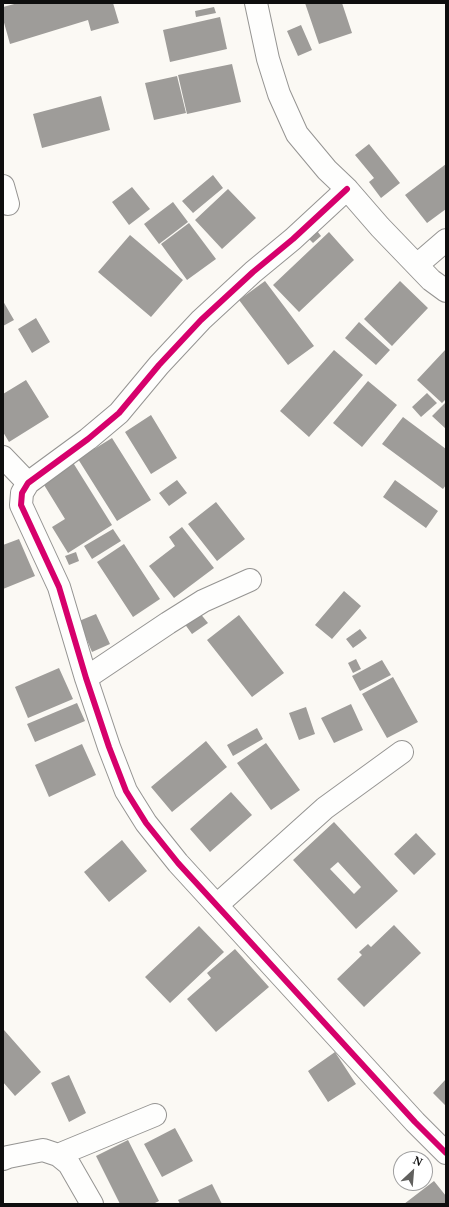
<!DOCTYPE html>
<html>
<head>
<meta charset="utf-8">
<style>
	body { margin:0 }
	#map { position:relative; width:449px; height:1207px; overflow:hidden; background:#fbf9f4; font-family:"Noto Serif",serif }
	canvas { display:block }
	.frame { position:absolute; inset:0; border:4px solid #0e0e0e; pointer-events:none }
	.north { position:absolute; left:393px; top:1151px; width:40px; height:40px; box-sizing:border-box; background:#fff; border:1px solid #9f9f9f; border-radius:50%; rotate:26deg; font-size:11px; font-weight:700; line-height:16px; text-align:center; color:#0e0e0e }
	.north::after { content:''; display:block; margin:auto; width:14px; height:18px; background:#61605e; clip-path:polygon(50% 0,100% 100%,50% 72%,0 100%) }
</style>
</head>
<body>
<div id="map">
<canvas width="449" height="1207"></canvas>
<div class="frame"></div>
<div class="north">N</div>
</div>
<script>
const g = document.querySelector('canvas').getContext('2d');
g.lineJoin = 'round';
function fill(path, color) {
  g.fillStyle = color;
  g.fill(path, 'evenodd');
}
function toPath(rows) {
  const path = new Path2D();
  for (const r of rows) {
    path.moveTo(r[0], r[1]);
    for (let i = 2; i < r.length; i += 2) path.lineTo(r[i], r[i + 1]);
  }
  return path;
}
function stroke(path, color, width, dash) {
  g.strokeStyle = color;
  g.lineWidth = width;
  g.lineCap = dash ? 'butt' : 'round';
  g.setLineDash(dash || []);
  g.stroke(path);
}
fill(toPath([
	[18,3,113,3,119,23,91,31,88,20,10,44,3,19,3,7],
	[305,3,342,3,352,33,319,44],
	[214,7,216,13,196,17,195,11],
	[220,17,227,49,170,62,163,30],
	[301,25,312,50,298,56,287,31],
	[232,64,241,102,187,114,178,75],
	[177,76,186,113,154,120,145,83],
	[101,96,110,130,42,148,33,114],
	[369,144,400,183,381,198,369,182,374,178,355,155],
	[446,164,446,209,427,223,405,195],
	[213,175,223,188,193,213,182,201],
	[132,187,150,209,129,225,112,202],
	[228,189,256,218,222,249,195,220],
	[173,202,188,222,159,244,144,224],
	[189,223,216,259,187,280,161,244],
	[314,227,321,236,313,243,305,235],
	[329,232,354,260,299,312,273,285],
	[130,235,183,280,151,317,98,272],
	[265,281,314,346,288,365,239,300],
	[400,281,428,308,392,346,364,319],
	[3,301,14,320,3,326],
	[36,318,50,342,32,353,18,329],
	[359,322,390,350,376,365,345,338],
	[446,349,446,399,442,403,417,380],
	[334,350,363,375,309,437,280,411],
	[26,380,49,417,9,442,3,432,3,394],
	[368,381,397,405,362,447,333,423],
	[427,393,437,403,421,417,412,407],
	[446,402,446,429,432,416],
	[151,415,177,458,151,474,125,432],
	[403,417,446,449,446,485,443,489,382,444],
	[112,438,151,500,117,521,78,459],
	[72,461,112,525,68,553,52,527,65,519,41,480],
	[177,480,187,493,169,506,159,493],
	[395,480,438,511,426,528,383,497],
	[216,502,245,539,217,561,188,524],
	[182,527,214,568,174,598,149,566,175,546,169,537],
	[113,529,121,541,92,559,84,546],
	[19,539,35,576,3,589,3,545],
	[124,544,160,599,133,617,97,562],
	[76,552,79,561,69,565,65,556],
	[344,591,361,606,332,639,315,625],
	[199,612,208,623,192,634,184,623],
	[96,614,110,644,92,652,79,621],
	[239,615,284,673,252,697,207,640],
	[360,629,367,638,353,648,346,639],
	[356,659,361,669,353,673,348,663],
	[382,660,391,675,360,691,352,676],
	[59,668,73,699,28,718,15,687],
	[393,677,418,722,387,738,362,694],
	[77,703,85,721,35,742,27,724],
	[351,704,363,730,334,743,321,718],
	[306,707,315,734,299,740,289,713],
	[257,728,263,739,233,756,227,745],
	[206,741,227,767,172,812,151,787],
	[266,743,300,790,271,810,237,763],
	[82,744,96,775,49,797,35,765],
	[231,792,252,815,210,852,190,829],
	[334,822,398,891,356,929,293,860],
	[338,862,361,887,354,894,330,869],
	[416,833,436,854,414,875,394,854],
	[122,840,147,871,109,902,84,872],
	[394,925,421,953,364,1007,337,979,362,955,359,952,368,944,371,947],
	[199,926,224,952,170,1003,145,977],
	[235,949,269,987,216,1032,187,999,211,978,207,973],
	[4,1030,41,1072,15,1096,3,1082,3,1031],
	[335,1052,356,1084,328,1102,308,1071],
	[69,1075,86,1113,69,1122,51,1083],
	[446,1079,446,1106,433,1093],
	[175,1128,193,1161,162,1177,144,1144],
	[128,1140,159,1201,153,1204,120,1204,96,1156],
	[434,1181,446,1196,446,1204,404,1204],
	[212,1184,222,1204,180,1204,178,1200]
]), '#9e9c99');
const minor = toPath([
	[256,3,268,59,279,94,297,134,327,170,347,189,380,227,431,280,446,291],
	[3,186,8,204],
	[347,189,293,239,253,272,201,320,159,365,119,413,88,439,28,483,22,493,21,505,59,587,86,678,109,747,126,791,146,823,178,863,415,1122,446,1153],
	[417,265,446,240],
	[3,457,28,483],
	[86,678,168,623,203,601,250,580],
	[217,905,325,808,402,752],
	[58,1155,155,1115],
	[3,1159,8,1157,43,1150,58,1155,69,1164,92,1204]
]);
stroke(minor, '#959492', 24);
stroke(minor, '#fefefd', 22);
stroke(toPath([
	[347,189,293,239,253,272,201,320,159,365,119,413,88,439,28,483,22,493,21,505,59,587,86,678,109,747,126,791,146,823,178,863,415,1122,446,1153]
]), '#d6006c', 6);
</script>
</body>
</html>
